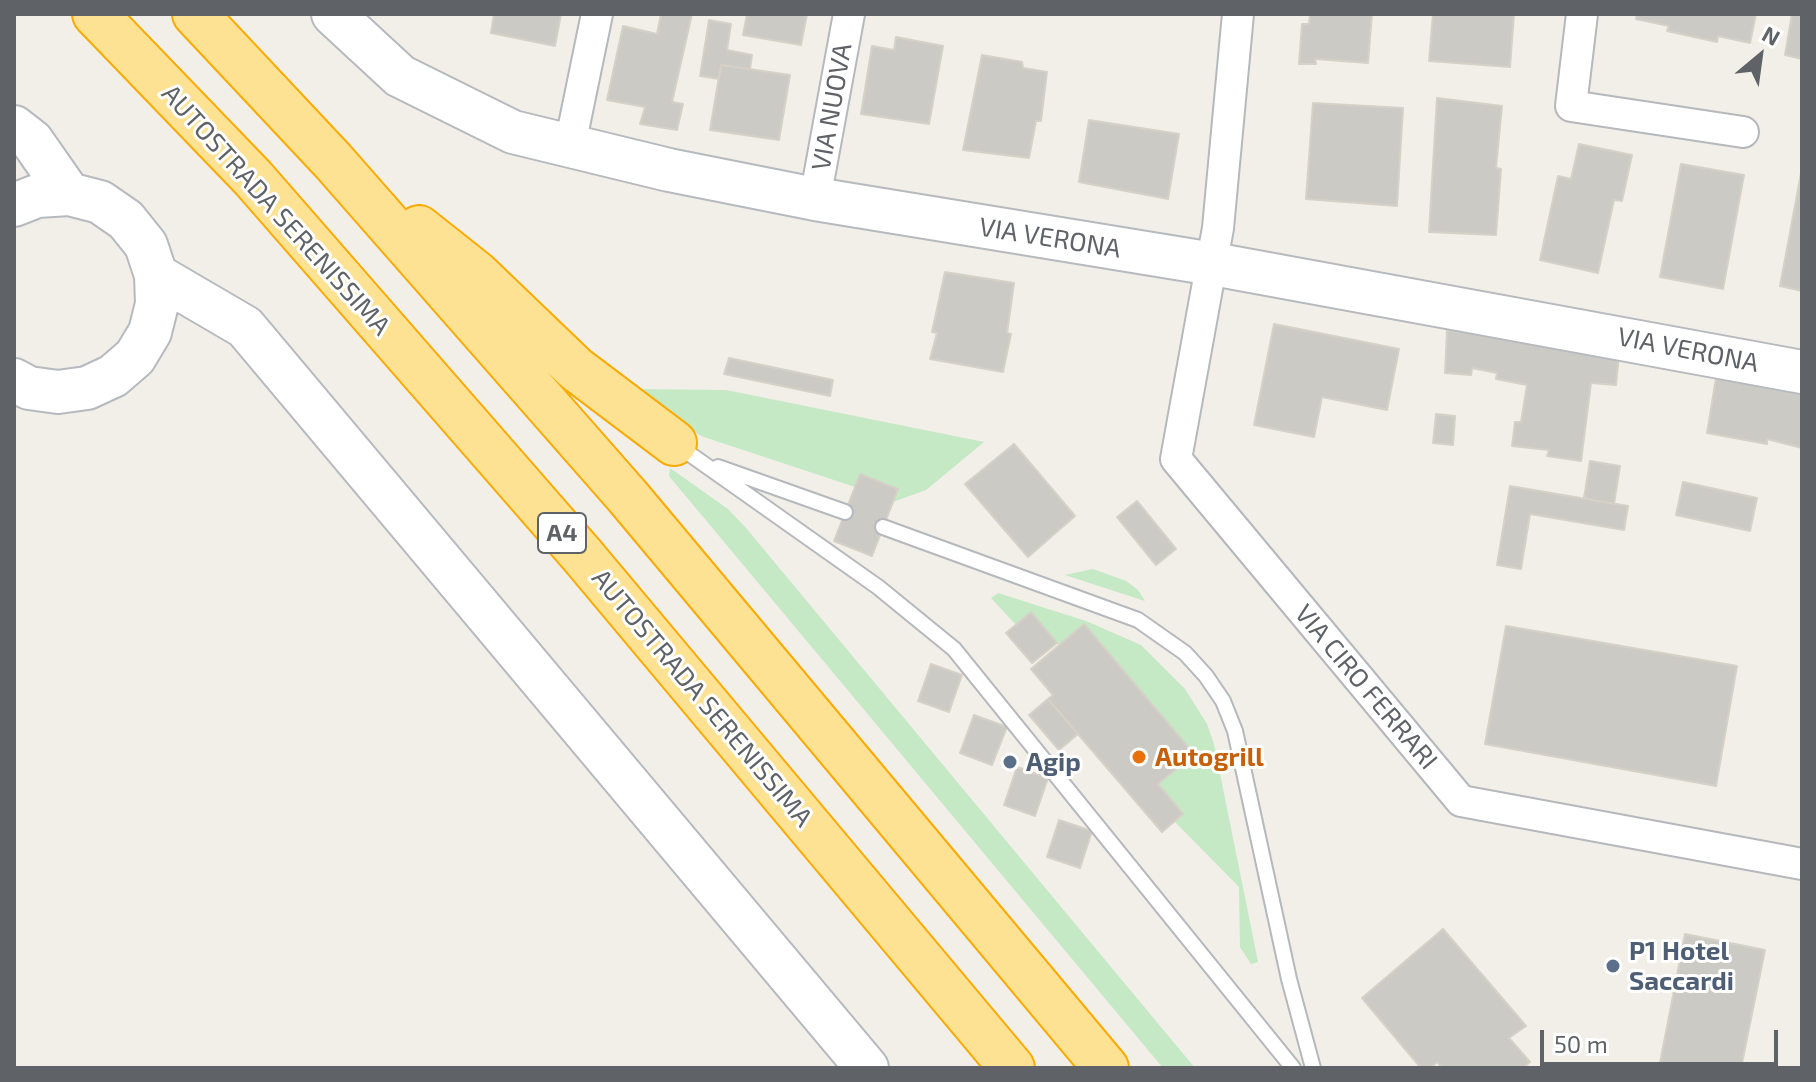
<!DOCTYPE html>
<html>
<head>
<meta charset="utf-8">
<style>
	body { margin:0 }
	#map { position:relative; width:1816px; height:1082px; overflow:hidden; background:#f1efe8; font-family:"Exo 2",sans-serif }
	canvas { display:block }
	.frame { position:absolute; inset:0; border:16px solid #5f6368; pointer-events:none }
	.north { position:absolute; left:1720px; top:16px; width:80px; height:80px; -webkit-text-stroke:6px #fff; paint-order:stroke; rotate:29deg; font-size:22px; font-weight:700; line-height:32px; text-align:center; color:#5f6368 }
	.north::after { content:''; display:block; margin:auto; width:28px; height:36px; background:#5f6368; clip-path:polygon(50% 0,100% 100%,50% 72%,0 100%) }
	.scale { position:absolute; left:1540px; top:1030px; width:238px; height:36px; box-sizing:border-box; border:4px solid #5f6368; border-top:0; padding-left:10px; font-size:24px; line-height:28px; white-space:nowrap; color:#5f6368; -webkit-text-stroke:6px #fff; paint-order:stroke }
</style>
</head>
<body>
<div id="map">
<canvas width="1816" height="1082"></canvas>
<div class="frame"></div>
<div class="north">N</div>
<div class="scale">50 m</div>
</div>
<script>
const g = document.querySelector('canvas').getContext('2d');
g.lineJoin = 'round';
function fill(path, color) {
  g.fillStyle = color;
  g.fill(path, 'evenodd');
}
function toPath(rows) {
  const path = new Path2D();
  for (const r of rows) {
    path.moveTo(r[0], r[1]);
    for (let i = 2; i < r.length; i += 2) path.lineTo(r[i], r[i + 1]);
  }
  return path;
}
function stroke(path, color, width, dash) {
  g.strokeStyle = color;
  g.lineWidth = width;
  g.lineCap = dash ? 'butt' : 'round';
  g.setLineDash(dash || []);
  g.stroke(path);
}
function label(font, color, halo, rows, align = 'center') {
  g.font = font + ' "Exo 2",sans-serif';
  g.lineWidth = 6;
  g.setLineDash([]);
  g.textBaseline = 'middle';
  g.strokeStyle = halo;
  g.fillStyle = color;
  for (const [text, x, y, turn = 0] of rows) {
    g.save();
    g.translate(x, y);
    g.rotate((+turn || 0) * Math.PI / 180);
    g.textAlign = isNaN(turn) ? turn : align;
    if (halo) g.strokeText(text, 0, 0);
    g.fillText(text, 0, 0);
    g.restore();
  }
}
fill(toPath([
	[632,389,726,390,984,442,926,490,893,502,897,489,861,474,855,487,704,437,678,424],
	[670,468,728,509,746,528,1195,1068,1163,1068,669,476],
	[1093,569,1126,581,1138,590,1145,601,1065,575],
	[998,593,1086,621,1141,645,1185,689,1207,724,1214,744,1258,962,1251,964,1240,947,1239,887,1175,822,1183,814,1158,784,1194,754,1084,624,1059,645,1031,612,1016,625,991,598]
]), '#c5e8c5');
const building = toPath([
	[494,14,561,14,555,46,491,33,494,14],
	[661,14,692,14,672,102,683,104,677,130,640,124,645,107,607,100,623,26,657,34,661,14],
	[747,14,807,14,801,45,743,35,747,14],
	[1310,14,1372,14,1368,63,1315,59,1316,64,1299,64,1302,24,1309,24,1310,14],
	[1433,14,1514,14,1510,67,1429,61,1433,14],
	[1637,14,1756,14,1750,43,1718,36,1717,42,1667,31,1669,26,1636,19,1637,14],
	[1792,14,1802,14,1802,59,1785,55,1792,14],
	[709,20,731,24,727,50,752,55,750,69,721,65,719,79,700,76,709,20],
	[896,37,943,46,929,124,861,114,872,46,894,50,896,37],
	[982,55,1022,62,1023,68,1047,72,1041,121,1036,121,1029,158,963,150,982,55],
	[721,65,790,75,779,140,710,130,721,65],
	[1437,98,1502,106,1496,168,1501,169,1496,235,1429,232,1437,98],
	[1313,103,1403,108,1397,206,1306,199,1313,103],
	[1089,120,1179,134,1168,199,1079,182,1089,120],
	[1579,144,1632,155,1622,201,1614,200,1598,273,1540,260,1558,176,1571,179,1579,144],
	[1681,164,1744,175,1723,289,1660,277,1681,164],
	[1802,168,1802,291,1780,286,1802,168],
	[945,272,1014,283,1007,333,1011,334,1003,372,930,359,937,333,932,332,945,272],
	[1274,324,1399,349,1387,410,1322,397,1314,437,1254,425,1274,324],
	[1469,328,1619,354,1616,385,1591,383,1581,461,1547,456,1549,450,1512,446,1515,422,1521,422,1527,385,1496,379,1497,373,1472,368,1471,375,1445,373,1447,330,1468,333,1469,328],
	[729,358,833,380,830,396,724,374,729,358],
	[1717,372,1802,391,1802,448,1767,439,1767,444,1707,433,1717,372],
	[1436,414,1455,416,1453,445,1433,443,1436,414],
	[1014,444,1075,516,1028,557,965,484,1014,444],
	[1590,461,1620,466,1614,504,1584,498,1590,461],
	[860,474,898,489,872,556,834,541,860,474],
	[1683,482,1757,498,1750,531,1676,515,1683,482],
	[1510,486,1628,506,1624,530,1530,514,1521,569,1497,565,1510,486],
	[1137,501,1176,549,1156,565,1117,517,1137,501],
	[1031,612,1057,643,1032,663,1006,633,1031,612],
	[1084,624,1194,754,1158,784,1183,814,1162,832,1048,699,1053,695,1031,669,1084,624],
	[1506,626,1737,666,1716,786,1485,744,1506,626],
	[931,664,962,675,949,712,918,701,931,664],
	[1048,699,1078,734,1059,750,1029,715,1048,699],
	[974,715,1007,727,992,765,960,753,974,715],
	[1017,767,1048,778,1035,816,1004,805,1017,767],
	[1059,820,1092,831,1080,868,1047,857,1059,820],
	[1443,929,1526,1026,1509,1038,1530,1062,1523,1068,1442,1068,1437,1062,1430,1068,1421,1068,1362,998,1443,929],
	[1685,934,1765,950,1741,1068,1659,1068,1685,934]
]);
fill(building, '#cccac5');
stroke(building, '#d6d1c6', 2);
const lane = toPath([
	[677,445,878,587,954,649,1293,1068],
	[718,467,845,512],
	[883,527,1138,620,1185,653,1206,676,1223,701,1235,731,1289,979,1313,1068]
]);
const street = toPath([
	[1238,14,1218,228,1176,459,1461,801,1802,864],
	[1582,14,1571,106,1743,132],
	[570,145,597,14],
	[815,199,849,14]
]);
const secondary = toPath([
	[333,14,400,76,513,132,669,170,815,199,1213,264,1802,372],
	[14,127,32,141,69,194],
	[14,205,37,196,69,194,100,202,126,220,146,245,156,275,157,304,150,332,135,357,113,376,87,388,58,392,29,388,14,380],
	[156,275,245,327,867,1068]
]);
const highway = toPath([
	[95,14,253,178,582,555,1012,1068],
	[195,14,333,161,628,497,1106,1068],
	[419,228,477,274,576,369,674,443]
]);
stroke(lane, '#b5b8bc', 18);
stroke(street, '#b5b8bc', 34);
stroke(secondary, '#b6babf', 46);
stroke(highway, '#f9ab00', 48);
stroke(lane, '#fff', 14);
stroke(street, '#fff', 30);
stroke(secondary, '#fff', 42);
stroke(highway, '#fde293', 44);
for (const [x, y, r, color] of [
	[1139,757,8,"#e8710a"],
	[1010,762,8,"#5c6f8a"],
	[1613,966,8,"#5c6f8a"]
]) {
  const dot = new Path2D();
  dot.arc(x, y, r, 0, 2 * Math.PI);
  g.fillStyle = color;
  g.fill(dot);
  stroke(dot, '#fff', 3);
}
for (const [x, y, w] of [
	[562,533,48]
]) {
  const box = new Path2D();
  box.roundRect(x - w / 2, y - 20, w, 40, 6);
  g.fillStyle = '#fff';
  g.fill(box);
  stroke(box, '#5f6368', 2);
}
label('bold 24px', '#5f6368', null, [
	["A4",562,533]
]);
label('26px', '#5f6368', '#fff', [
	["VIA NUOVA",832,107,-80],
	["AUTOSTRADA SERENISSIMA",276,210,48],
	["VIA VERONA",1050,238,9],
	["VIA VERONA",1688,350,11],
	["VIA CIRO FERRARI",1366,687,50],
	["AUTOSTRADA SERENISSIMA",702,698,50]
]);
label('bold 26px', '#c56008', '#fff', [
	["Autogrill",1155,757]
], 'left');
label('bold 26px', '#4e5e75', '#fff', [
	["Agip",1026,762],
	["P1 Hotel",1629,951],
	["Saccardi",1629,981]
], 'left');
</script>
</body>
</html>
